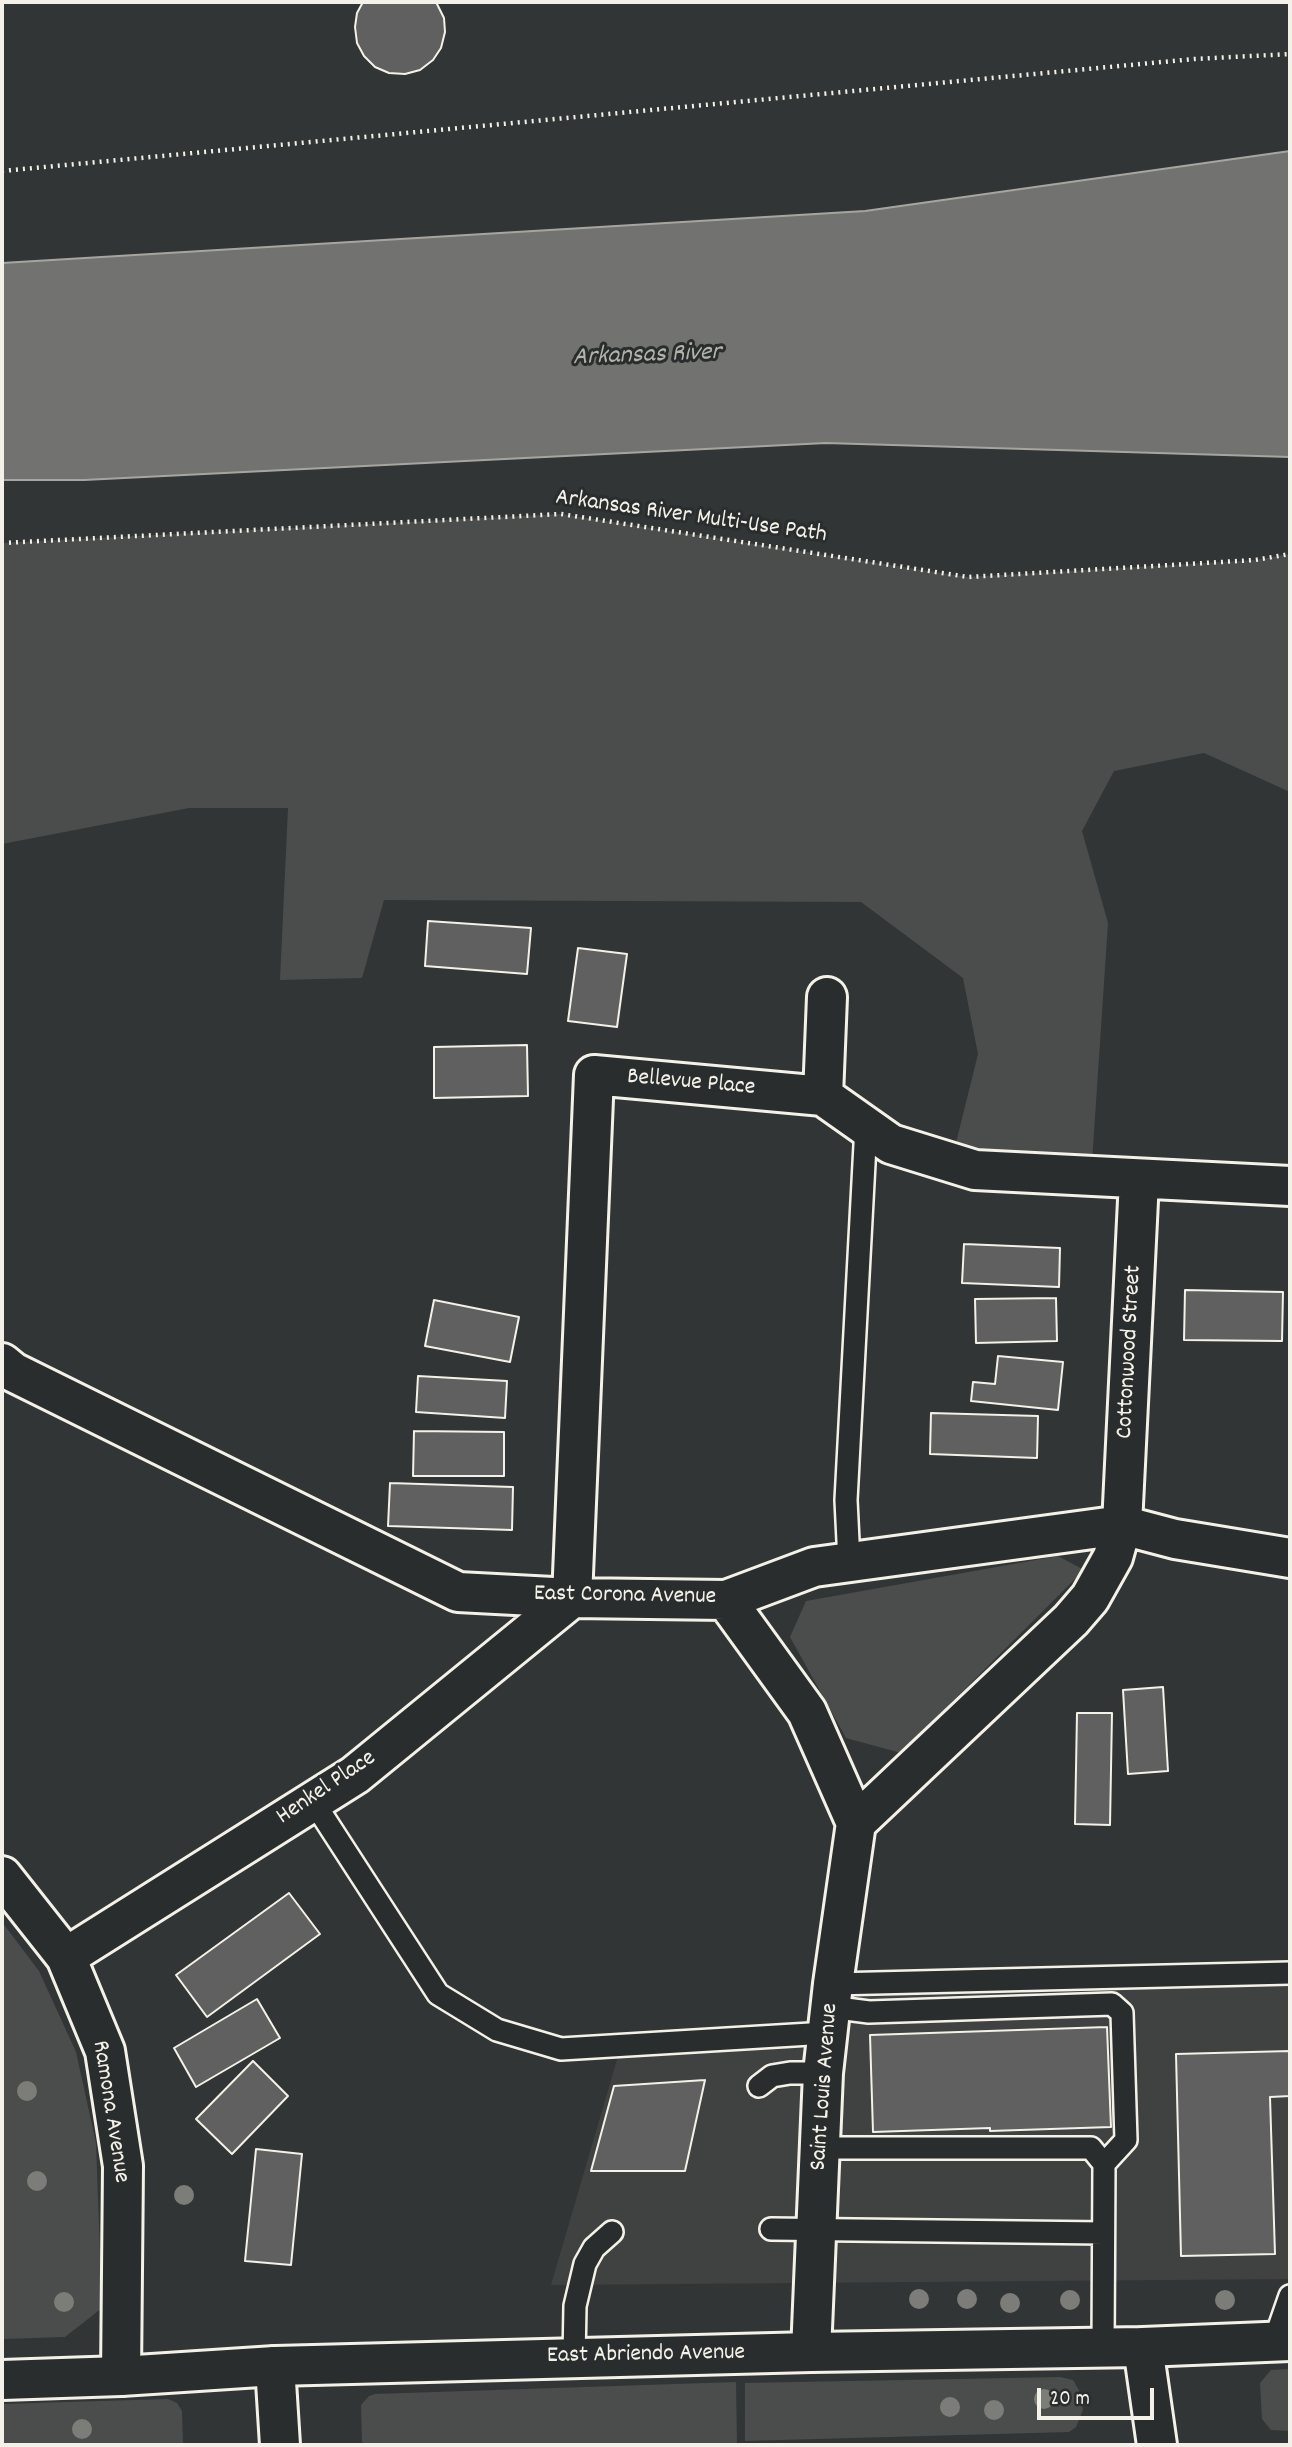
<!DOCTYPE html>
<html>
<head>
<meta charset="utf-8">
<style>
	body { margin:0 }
	#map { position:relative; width:1292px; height:2447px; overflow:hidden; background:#323535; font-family:Dekko,sans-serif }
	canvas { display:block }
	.frame { position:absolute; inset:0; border:4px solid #f4f1e8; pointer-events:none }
	.scale { position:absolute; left:1037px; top:2388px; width:117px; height:32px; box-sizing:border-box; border:4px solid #f4f1e8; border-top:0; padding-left:9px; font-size:21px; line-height:24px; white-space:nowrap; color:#f4f1e8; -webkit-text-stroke:5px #2a2d2e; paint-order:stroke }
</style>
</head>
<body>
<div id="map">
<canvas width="1292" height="2447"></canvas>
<div class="frame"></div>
<div class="scale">20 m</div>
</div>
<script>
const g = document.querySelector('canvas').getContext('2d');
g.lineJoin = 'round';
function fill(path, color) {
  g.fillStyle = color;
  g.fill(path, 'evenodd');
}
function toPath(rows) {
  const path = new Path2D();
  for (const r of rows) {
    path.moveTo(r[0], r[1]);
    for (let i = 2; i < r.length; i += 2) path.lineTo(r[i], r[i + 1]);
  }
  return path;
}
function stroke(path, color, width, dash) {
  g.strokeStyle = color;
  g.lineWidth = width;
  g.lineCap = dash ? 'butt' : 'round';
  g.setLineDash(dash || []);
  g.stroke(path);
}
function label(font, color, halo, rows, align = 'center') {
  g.font = font + ' Dekko,sans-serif';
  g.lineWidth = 6;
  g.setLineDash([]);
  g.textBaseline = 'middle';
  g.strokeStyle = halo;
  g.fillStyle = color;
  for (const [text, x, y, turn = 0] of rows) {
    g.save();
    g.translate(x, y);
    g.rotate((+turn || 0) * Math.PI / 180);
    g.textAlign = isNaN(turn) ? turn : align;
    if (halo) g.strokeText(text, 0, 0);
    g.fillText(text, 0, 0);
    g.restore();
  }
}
fill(toPath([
	[1290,1973,1290,2279,551,2285,621,2046,827,2033,833,1984]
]), '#404242');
fill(toPath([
	[561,514,968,577,1255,560,1290,554,1290,792,1204,753,1114,771,1082,831,1108,923,1091,1177,951,1163,978,1054,963,978,861,902,384,900,362,978,280,980,288,808,189,808,2,844,2,543],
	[1058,1556,1084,1570,901,1753,846,1738,790,1637,806,1601],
	[2,1922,39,1971,76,2052,96,2143,102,2308,65,2337,2,2339],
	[1290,2369,1290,2431,1271,2430,1262,2419,1260,2383,1271,2370],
	[1060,2377,1073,2380,1080,2392,1083,2410,1076,2427,1069,2432,745,2441,745,2383],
	[736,2382,737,2445,364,2445,362,2442,361,2405,369,2396,375,2394],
	[168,2399,177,2403,182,2411,183,2445,2,2445,2,2404]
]), '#4b4d4c');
const water = toPath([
	[1290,151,1290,457,826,443,84,480,2,480,2,263,865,211,1290,151]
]);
fill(water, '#727370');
stroke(water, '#a6a5a0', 2);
const building = toPath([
	[363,2,436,2,444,18,445,32,441,48,433,60,420,70,405,74,389,73,375,67,364,56,357,43,355,27,357,13,363,2],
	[428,921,531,928,527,974,425,966,428,921],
	[578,948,627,954,617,1027,568,1021,578,948],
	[527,1045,528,1096,434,1098,434,1047,527,1045],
	[964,1244,1060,1248,1059,1287,962,1283,964,1244],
	[1185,1290,1283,1292,1282,1341,1184,1340,1185,1290],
	[1056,1298,1057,1341,976,1343,975,1299,1056,1298],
	[434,1300,519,1317,510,1362,425,1346,434,1300],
	[998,1356,1063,1362,1058,1410,971,1401,973,1382,995,1384,998,1356],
	[418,1376,507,1381,505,1418,416,1412,418,1376],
	[931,1413,1038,1416,1037,1458,930,1454,931,1413],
	[414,1431,504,1432,504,1476,413,1476,414,1431],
	[390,1483,513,1487,512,1530,388,1526,390,1483],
	[1163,1687,1168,1771,1128,1774,1123,1690,1163,1687],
	[1077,1713,1112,1713,1110,1825,1075,1824,1077,1713],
	[289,1893,320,1934,207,2017,176,1975,289,1893],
	[257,1999,280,2038,196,2087,174,2048,257,1999],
	[1107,2027,1111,2127,990,2131,990,2128,873,2132,870,2035,1107,2027],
	[1290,2051,1290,2096,1270,2097,1275,2254,1181,2256,1176,2054,1290,2051],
	[253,2061,288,2096,232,2154,196,2119,253,2061],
	[705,2080,685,2171,591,2171,614,2086,705,2080],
	[256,2149,302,2154,291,2265,245,2261,256,2149]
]);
fill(building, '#5f605f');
stroke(building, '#f4f1e8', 2);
const service = toPath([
	[849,1562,846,1500,866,1126],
	[313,1801,438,1994,497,2030,561,2049,827,2033],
	[833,1984,1290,1973],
	[830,2007,869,2012,1112,2004,1122,2013,1126,2140,1104,2164],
	[759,2086,772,2076,790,2073,823,2073],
	[821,2148,1091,2148,1104,2164,1103,2347],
	[771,2229,1103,2233],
	[1274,2342,1290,2296],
	[574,2358,575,2306,585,2264,594,2248,612,2232]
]);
const minor = toPath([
	[823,1096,827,997],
	[2,1363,13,1372,458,1592,572,1598,726,1600,814,1567,1122,1525,1175,1539,1290,1558],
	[726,1600,807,1712,856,1823,833,1984,823,2073,811,2352],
	[856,1823,1071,1620,1090,1598,1113,1557,1122,1525,1139,1180],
	[2,1876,66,1957,105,2051,123,2166,121,2376],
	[66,1957,355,1775,572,1598,594,1075,823,1096,891,1144,975,1170,1290,1186],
	[1143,2347,1157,2445],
	[275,2366,280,2445]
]);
const secondary = toPath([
	[2,2380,121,2376,275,2366,811,2352,1143,2347,1290,2341]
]);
stroke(service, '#f4f1e8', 26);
stroke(minor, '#f4f1e8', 44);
stroke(secondary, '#f4f1e8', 44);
stroke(toPath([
	[2,171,1194,59,1290,54],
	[2,543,561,514,968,577,1255,560,1290,554]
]), '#f4f1e8', 4.5, [2, 5]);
stroke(service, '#2a2d2e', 21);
stroke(minor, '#2a2d2e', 38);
stroke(secondary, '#2a2d2e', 38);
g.fillStyle = '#7c7d79';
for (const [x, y] of [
	[27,2091],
	[37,2181],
	[184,2195],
	[919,2299],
	[967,2299],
	[1070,2300],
	[1225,2300],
	[64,2302],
	[1010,2303],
	[1044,2399],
	[950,2407],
	[994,2410],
	[82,2429]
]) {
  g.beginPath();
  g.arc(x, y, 10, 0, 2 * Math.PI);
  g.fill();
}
label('24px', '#f4f1e8', '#2a2d2e', [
	["Arkansas River Multi-Use Path",691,518,8],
	["Bellevue Place",691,1084,5],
	["Cottonwood Street",1131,1352,-87],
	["East Corona Avenue",625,1597,1],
	["Henkel Place",327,1789,-34],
	["Saint Louis Avenue",826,2087,-86],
	["Ramona Avenue",109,2112,81],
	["East Abriendo Avenue",646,2356,-1]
]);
label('italic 26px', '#b3b2ac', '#2a2d2e', [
	["Arkansas River",647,357,-2]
]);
</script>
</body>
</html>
